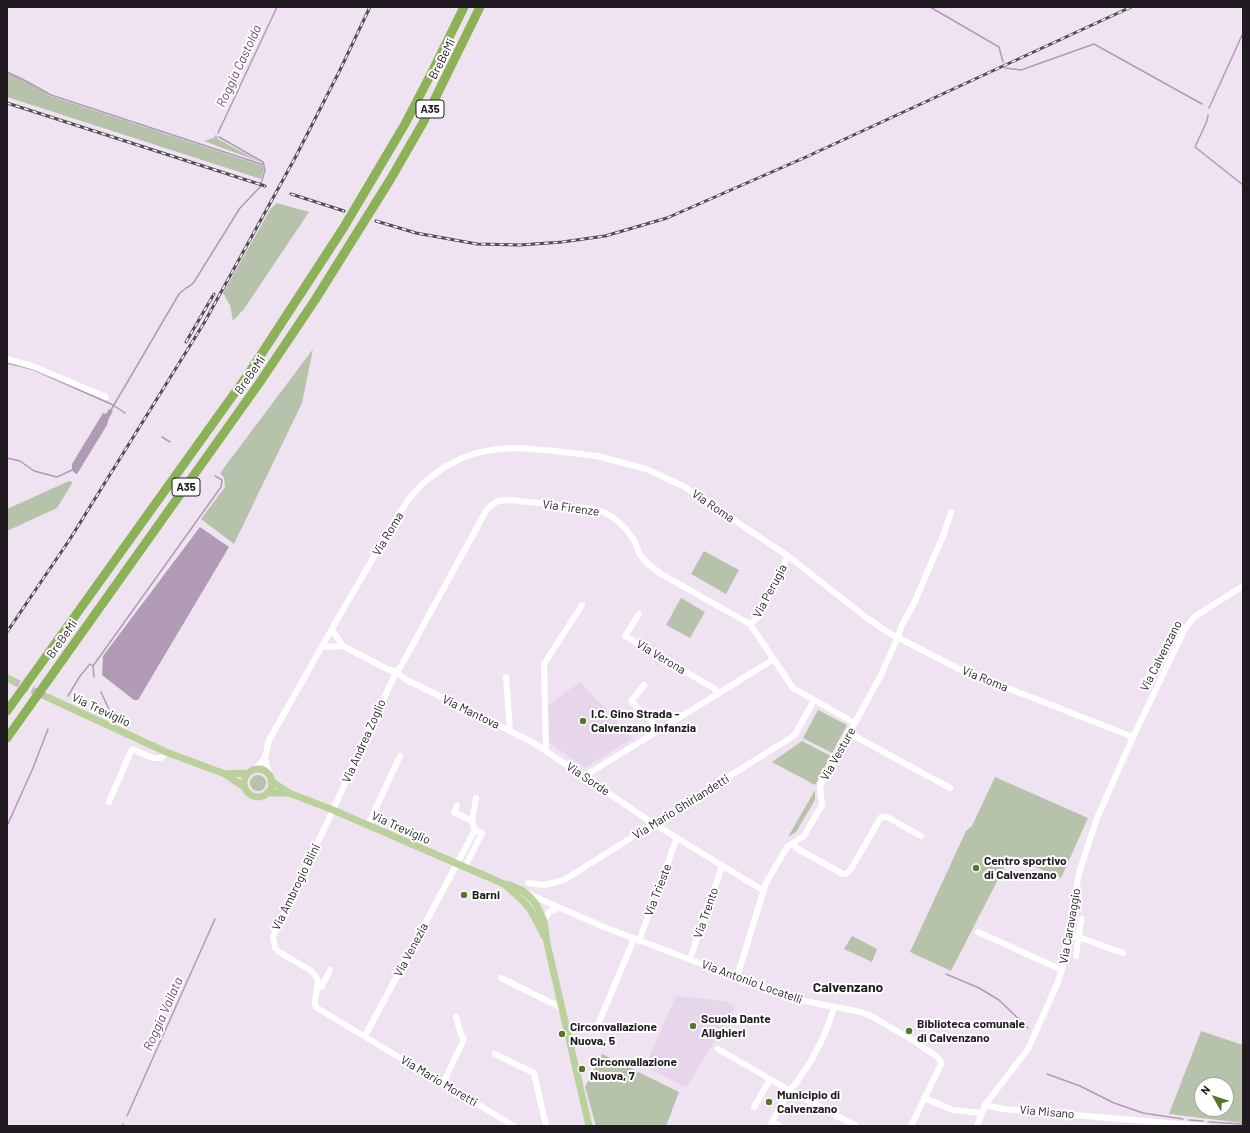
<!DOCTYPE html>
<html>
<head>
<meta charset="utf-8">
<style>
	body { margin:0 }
	#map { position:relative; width:1250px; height:1133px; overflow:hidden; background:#efe3f2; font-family:Barlow,sans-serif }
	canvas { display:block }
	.frame { position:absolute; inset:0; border:8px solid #1f1b20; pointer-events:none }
	.north { position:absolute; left:1194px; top:1077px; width:40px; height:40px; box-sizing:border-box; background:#fff; border:1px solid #a5a4a6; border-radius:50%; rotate:309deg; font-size:11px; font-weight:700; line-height:16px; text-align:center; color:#1f1b20 }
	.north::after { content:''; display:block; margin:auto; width:14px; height:18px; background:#58762b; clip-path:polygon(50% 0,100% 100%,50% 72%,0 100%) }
</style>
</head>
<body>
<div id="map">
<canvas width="1250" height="1133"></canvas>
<div class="frame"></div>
<div class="north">N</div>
</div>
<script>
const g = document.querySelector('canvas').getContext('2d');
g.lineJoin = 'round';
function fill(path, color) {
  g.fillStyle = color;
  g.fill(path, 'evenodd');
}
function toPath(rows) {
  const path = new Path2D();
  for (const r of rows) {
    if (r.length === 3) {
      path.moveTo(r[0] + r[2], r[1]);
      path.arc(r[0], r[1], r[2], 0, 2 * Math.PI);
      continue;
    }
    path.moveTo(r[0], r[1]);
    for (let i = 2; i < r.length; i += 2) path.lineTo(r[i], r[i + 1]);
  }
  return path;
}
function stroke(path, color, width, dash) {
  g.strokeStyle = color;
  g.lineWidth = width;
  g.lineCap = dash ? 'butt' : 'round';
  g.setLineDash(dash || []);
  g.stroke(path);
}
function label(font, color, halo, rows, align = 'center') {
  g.font = font + ' Barlow,sans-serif';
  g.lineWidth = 4;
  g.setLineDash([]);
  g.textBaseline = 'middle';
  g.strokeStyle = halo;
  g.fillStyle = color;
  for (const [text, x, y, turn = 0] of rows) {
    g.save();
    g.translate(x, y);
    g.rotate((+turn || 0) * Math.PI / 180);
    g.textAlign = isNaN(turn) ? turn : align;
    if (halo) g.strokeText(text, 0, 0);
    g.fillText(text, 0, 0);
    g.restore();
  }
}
fill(toPath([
	[580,682,633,738,585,768,549,742,548,705],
	[676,996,725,1001,735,1007,686,1088,645,1066]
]), '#e7d6eb');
fill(toPath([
	[7,73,26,81,50,96,263,166,264,169,261,179,7,97],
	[216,134,218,139,260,162,204,141,214,138],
	[277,203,309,212,244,309,233,321,230,305,223,293,271,208],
	[313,349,302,403,234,544,201,519,225,487,224,478,220,473],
	[69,481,73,482,57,508,7,531,7,509],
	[704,551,739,570,726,594,691,574],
	[681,598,705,612,690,638,666,625],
	[818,710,847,725,832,753,803,738],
	[802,741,831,756,815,785,772,762],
	[258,783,8],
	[995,777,1088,818,1061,878,1010,856,951,971,910,952,966,831,972,826],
	[815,790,815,800,796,832,788,837],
	[852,936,877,949,872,962,844,949],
	[1201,1031,1243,1045,1243,1123,1169,1114],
	[1202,1085,1226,1085,1226,1109,1202,1109],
	[602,1054,679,1092,666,1126,596,1126,585,1087]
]), '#b7c2ab');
fill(toPath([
	[109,409,113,411,109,418,107,425,77,474,76,474,72,470,72,464,103,413,106,414],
	[200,527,229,547,138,700,134,700,102,675,103,656]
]), '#b09ab5');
stroke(toPath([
	[440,7,441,7],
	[930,7,999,47,1003,62],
	[1005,68,1021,70,1094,44,1202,104],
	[7,72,26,81,51,95,264,165],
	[1209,108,1243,33],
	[1208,115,1207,121,1195,147,1243,185],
	[218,133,277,7],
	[7,363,32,369,113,405,125,413],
	[111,410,179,294,186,288,190,286,194,282,240,208,260,187,265,170,263,162,219,137],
	[162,437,170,442],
	[7,458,20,461,34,471,57,477,72,470],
	[94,677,93,666,221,487,222,480,215,476],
	[101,692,113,718],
	[68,696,80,676,90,664,93,666],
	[7,826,33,768,48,729],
	[946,974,979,988,999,1000,1028,1028],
	[1047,1074,1080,1086,1114,1103,1143,1113,1183,1119],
	[127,1116,215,919],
	[1189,1120,1203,1121],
	[1209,1122,1243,1124],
	[123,1126,123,1124]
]), '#b09ab5', 1.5);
stroke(toPath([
	[13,681,49,698]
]), '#c5bbc8', 7, [7, 3.5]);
stroke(toPath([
	[7,359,32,366,106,397],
	[639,614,625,636,715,689,718,694],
	[750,624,757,618,788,556],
	[332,630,343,646,389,670,396,672,407,680,534,743,654,824,764,891],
	[322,647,343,646],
	[506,677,510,731],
	[644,685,631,701,659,729],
	[849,733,950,788],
	[546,751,544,664,582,605],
	[255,769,265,758],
	[269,774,265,758,269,740,337,620,397,517,409,499,423,483,443,468,460,459,476,453,497,449,518,448,555,451,597,456,646,469,683,486,788,556,867,618,889,633,959,669,1133,737],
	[585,777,588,774,774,659],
	[109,802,132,749,153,758,161,758,166,752],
	[457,806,454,812,472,821,475,830],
	[472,821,476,798],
	[368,825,400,756],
	[794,843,796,848,843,874,846,874,851,869,881,817,887,817,921,836],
	[528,883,544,885,564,880,795,735,814,700],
	[526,893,604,927,794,999,861,1012,871,1016,914,1041,936,1056,940,1060,941,1064,911,1126],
	[544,921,549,912,558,908],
	[978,932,1062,970],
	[1069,935,1084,939,1123,953],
	[639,941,677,838],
	[1076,956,1081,919],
	[690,959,722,866],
	[737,977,766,883,787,847,804,836,822,805,820,786,880,677,898,637,901,627,914,603,943,536,951,512],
	[501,978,562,1008],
	[318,988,322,986,330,970],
	[597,1027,634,939],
	[365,1036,475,830,482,833,465,867],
	[718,1049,789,1090,856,1126],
	[495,1054,534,1073,546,1126],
	[443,1083,464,1039,461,1035,456,1017],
	[924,1098,953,1110,981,1113],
	[985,1105,1003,1109,1204,1126],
	[754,1107,770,1079],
	[772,1122,780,1126],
	[514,1126,317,1008,315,1005,315,1000,318,982,316,976,310,970,279,952,275,948,273,936,333,810,396,672,401,666,486,511,490,506,498,501,510,500,594,509,606,513,615,519,626,529,635,542,640,555,648,564,661,574,750,624,793,688,855,723],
	[770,1126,789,1090,794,1086,811,1061,824,1036,834,1008],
	[977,1126,985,1105,1028,1049,1058,982,1064,962,1079,873,1097,818,1133,737,1179,641,1184,630,1194,617,1243,586]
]), '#fff', 6);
stroke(toPath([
	[7,678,13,681],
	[49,698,166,752,225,774,244,787],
	[258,783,14],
	[225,774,248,773],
	[271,781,289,793,333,810,504,884,510,885,523,891,530,897,536,904,544,921,547,943,589,1126],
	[267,793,289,793],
	[506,886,523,901,529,908,535,918,544,936]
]), '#bad19b', 7);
stroke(toPath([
	[7,711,249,373,344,227,405,124,433,70,464,7],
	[7,738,260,382,315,300,390,180,424,121,480,7]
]), '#8cb258', 9);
const rail = toPath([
	[7,103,265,186],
	[291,194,344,211],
	[376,221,416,233,477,244,520,245,562,242,605,236,667,218,806,157,1131,7],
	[186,342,214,294],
	[7,632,70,539,204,323,295,158,339,72,370,7]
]);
stroke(rail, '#524c53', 3);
stroke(rail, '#fff', 1.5, [4.5]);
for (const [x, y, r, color] of [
	[583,721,4,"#58762b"],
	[976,868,4,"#58762b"],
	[464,895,4,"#58762b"],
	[693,1026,4,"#58762b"],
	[909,1031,4,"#58762b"],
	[562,1034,4,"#58762b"],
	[582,1069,4,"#58762b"],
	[769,1102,4,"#58762b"]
]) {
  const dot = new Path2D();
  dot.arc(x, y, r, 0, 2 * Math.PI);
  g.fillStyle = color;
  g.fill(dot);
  stroke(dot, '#fff', 1.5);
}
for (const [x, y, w] of [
	[430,109,28],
	[186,487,28]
]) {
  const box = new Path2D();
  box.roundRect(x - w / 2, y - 9, w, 18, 3);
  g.fillStyle = '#fff';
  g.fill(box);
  stroke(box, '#1f1b20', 1);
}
label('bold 11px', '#1f1b20', null, [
	["A35",430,109],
	["A35",186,487]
]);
label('12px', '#1f1b20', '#fff', [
	["BreBeMi",442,59,-63],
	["BreBeMi",250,375,-55],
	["Via Roma",713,506,34],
	["Via Firenze",571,508,8],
	["Via Roma",388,534,-59],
	["Via Perugia",770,591,-62],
	["BreBeMi",62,639,-55],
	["Via Calvenzano",1161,656,-63],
	["Via Verona",661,657,31],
	["Via Roma",985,679,22],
	["Via Treviglio",101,710,25],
	["Via Mantova",471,712,26],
	["Via Andrea Zoglio",364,741,-66],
	["Via Vesture",838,754,-61],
	["Via Sorde",588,779,34],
	["Via Mario Ghirlandetti",681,807,-32],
	["Via Treviglio",401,828,24],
	["Via Ambrogio Blini",296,887,-64],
	["Via Trieste",658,890,-69],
	["Via Trento",706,913,-71],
	["Via Caravaggio",1070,926,-80],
	["Via Venezia",411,950,-62],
	["Via Antonio Locatelli",752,982,20],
	["Via Mario Moretti",439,1081,31],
	["Via Misano",1047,1112,5]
]);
label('bold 12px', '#1f1b20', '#fff', [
	["I.C. Gino Strada -",591,714],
	["Calvenzano Infanzia",591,728],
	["Centro sportivo",984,861],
	["di Calvenzano",984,875],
	["Barni",472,895],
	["Scuola Dante",701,1019],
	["Alighieri",701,1033],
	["Biblioteca comunale",917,1024],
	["di Calvenzano",917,1038],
	["Circonvallazione",570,1027],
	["Nuova, 5",570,1041],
	["Circonvallazione",590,1062],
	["Nuova, 7",590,1076],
	["Municipio di",777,1095],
	["Calvenzano",777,1109]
], 'left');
label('italic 13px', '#694870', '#fff', [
	["Roggia Castolda",239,66,-65],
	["Roggia Vailata",163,1014,-66]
]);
label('bold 14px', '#1f1b20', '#fff', [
	["Calvenzano",848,987]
]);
</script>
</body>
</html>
